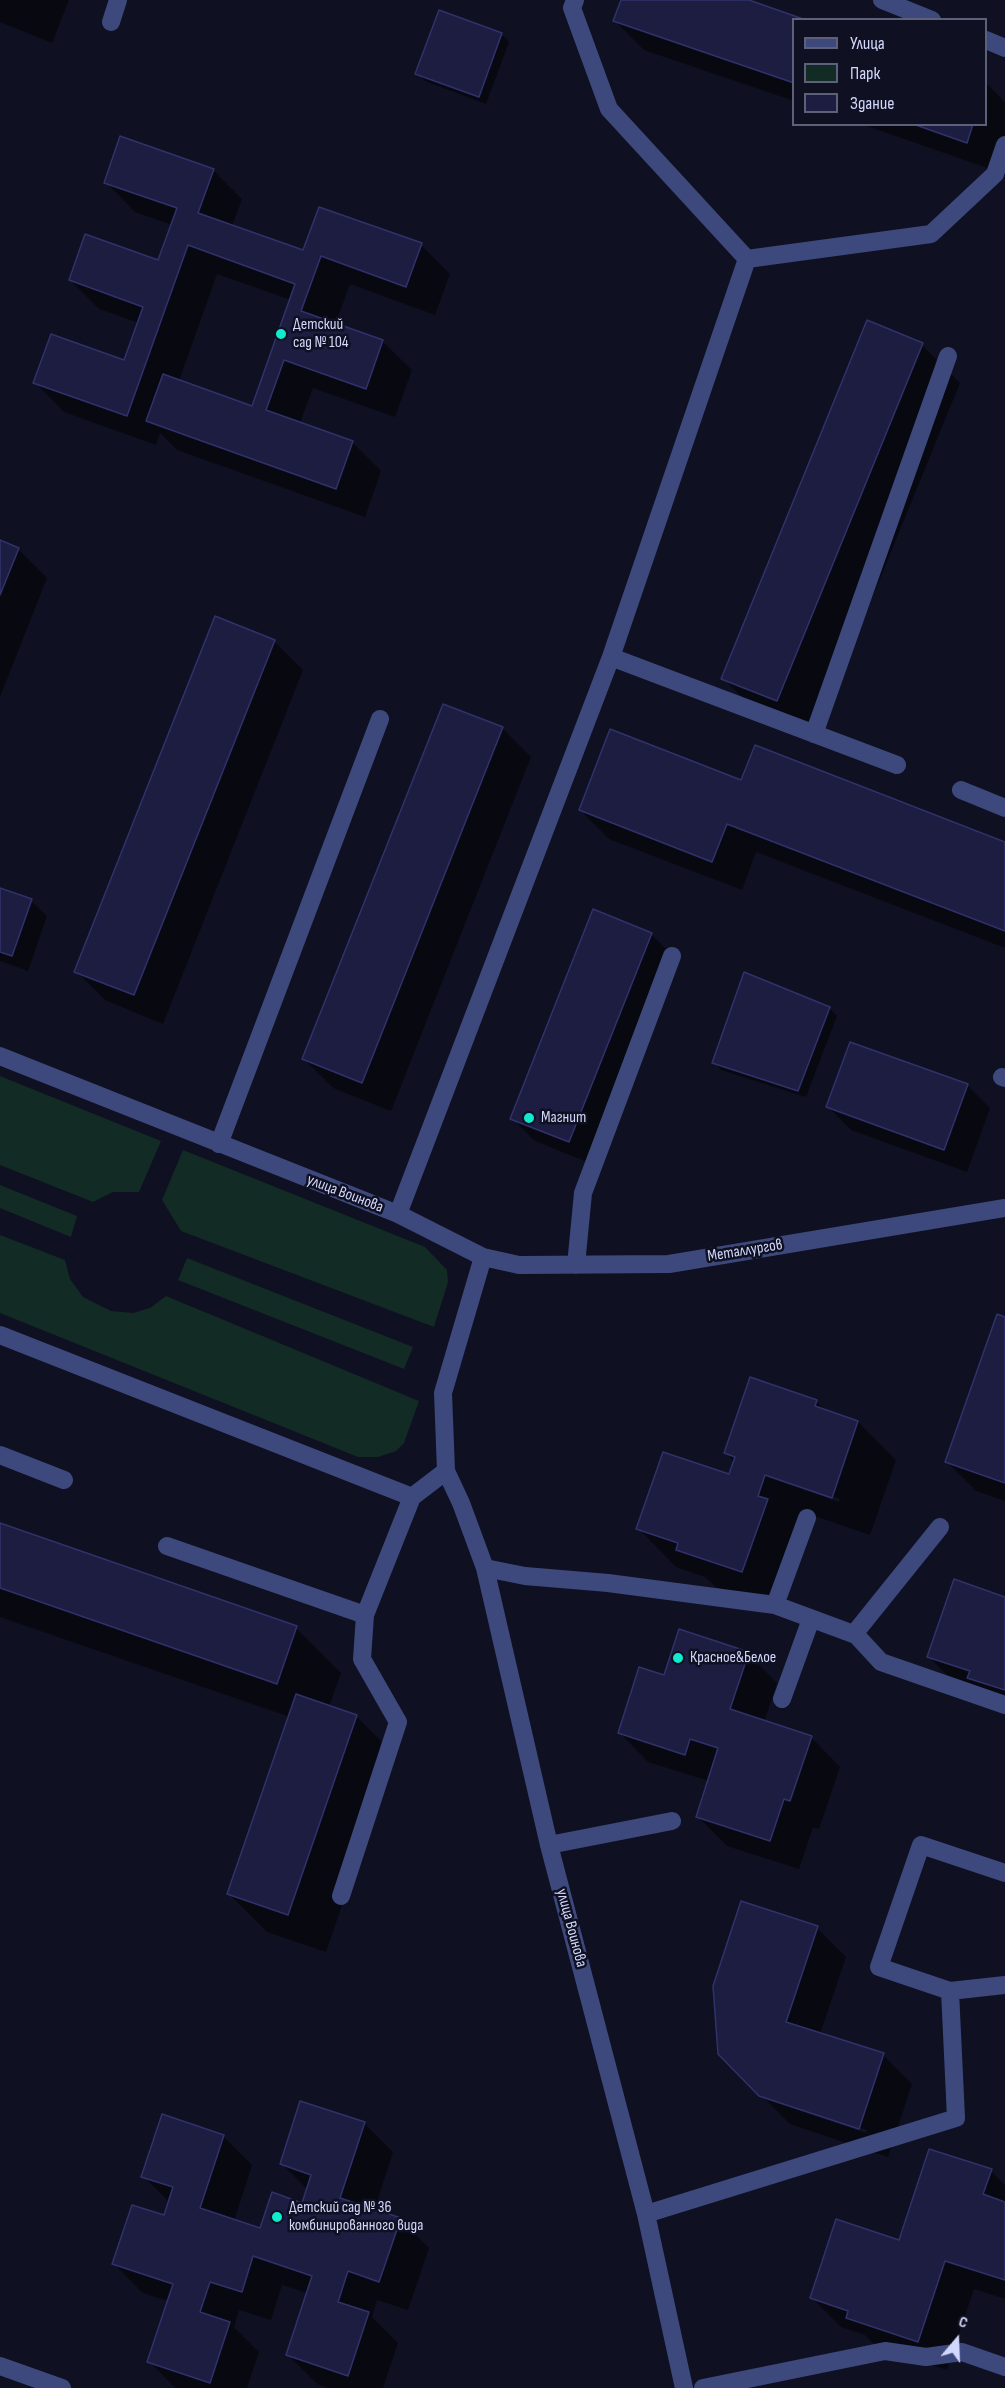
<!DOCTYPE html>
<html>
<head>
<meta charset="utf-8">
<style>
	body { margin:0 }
	#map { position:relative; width:1005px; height:2388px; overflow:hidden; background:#0f1021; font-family:"Sofia Sans Condensed",sans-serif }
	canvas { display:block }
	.legend { position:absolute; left:792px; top:18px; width:195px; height:108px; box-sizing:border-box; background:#0f1021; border:2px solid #5d6079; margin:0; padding:8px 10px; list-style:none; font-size:18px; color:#d2d7fc }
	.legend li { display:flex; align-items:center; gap:12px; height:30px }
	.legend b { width:30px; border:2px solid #5d6079 }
	.north { position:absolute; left:927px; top:2310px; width:60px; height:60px; -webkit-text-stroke:4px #0f1021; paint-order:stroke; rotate:19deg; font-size:16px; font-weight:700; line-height:24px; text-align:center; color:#d2d7fc }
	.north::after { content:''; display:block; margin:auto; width:21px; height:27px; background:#d2d7fc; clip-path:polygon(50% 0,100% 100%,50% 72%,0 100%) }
</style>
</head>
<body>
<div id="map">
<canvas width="1005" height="2388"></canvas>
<ul class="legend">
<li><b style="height:8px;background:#3d497d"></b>Улица</li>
<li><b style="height:16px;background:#122b24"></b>Парк</li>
<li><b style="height:16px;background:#1c1d41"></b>Здание</li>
</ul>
<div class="north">С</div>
</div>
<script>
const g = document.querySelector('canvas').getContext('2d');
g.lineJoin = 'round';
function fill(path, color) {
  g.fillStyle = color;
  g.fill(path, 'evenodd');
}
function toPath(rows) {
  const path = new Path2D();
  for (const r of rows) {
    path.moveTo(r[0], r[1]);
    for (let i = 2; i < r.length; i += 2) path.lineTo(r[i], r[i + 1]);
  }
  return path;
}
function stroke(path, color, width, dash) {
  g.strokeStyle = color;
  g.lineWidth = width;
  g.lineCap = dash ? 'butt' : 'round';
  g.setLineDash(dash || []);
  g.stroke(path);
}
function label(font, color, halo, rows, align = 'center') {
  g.font = font + ' "Sofia Sans Condensed",sans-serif';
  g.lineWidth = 5;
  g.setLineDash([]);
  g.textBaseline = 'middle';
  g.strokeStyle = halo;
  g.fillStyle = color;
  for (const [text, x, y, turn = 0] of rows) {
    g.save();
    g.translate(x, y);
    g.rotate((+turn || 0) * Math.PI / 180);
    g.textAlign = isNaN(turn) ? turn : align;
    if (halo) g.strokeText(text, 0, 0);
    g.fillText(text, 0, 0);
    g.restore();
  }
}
fill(toPath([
	[0,1076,161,1141,139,1192,113,1192,93,1202,0,1165],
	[183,1150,425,1247,447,1270,448,1282,434,1327,181,1231,162,1200],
	[0,1185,77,1216,71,1237,0,1208],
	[0,1235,65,1260,70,1279,83,1297,111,1311,133,1313,150,1308,166,1296,419,1401,404,1443,396,1451,378,1457,358,1457,0,1313],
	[187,1258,413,1347,404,1369,178,1280]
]), '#122b24');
fill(toPath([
	[0,0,69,0,52,43,0,22],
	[622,0,745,0,794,20,794,101,644,50,615,21],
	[501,34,509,42,486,104,425,81,417,73],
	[986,83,1005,102,1005,144,996,171,861,124,986,124],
	[213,170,242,199,232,226,304,252,421,245,450,274,435,315,350,284,335,325,382,341,412,370,395,417,313,388,300,423,352,442,381,471,365,517,177,450,160,433,156,445,64,412,35,382,125,362,139,323,99,309,70,280,159,262,172,225,135,212,106,182],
	[217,274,291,300,253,408,179,381],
	[922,345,960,383,815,738,761,717,723,678],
	[0,542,18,549,47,578,0,697],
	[274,641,303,670,163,1024,105,1000,76,971],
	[502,728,531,757,391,1111,333,1088,304,1059],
	[742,782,1005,844,1005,948,756,852,742,890,609,839,580,810],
	[0,890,31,901,47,916,28,971,0,961],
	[651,934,674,957,592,1164,535,1141,512,1118],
	[829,1008,837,1016,806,1097,721,1070,714,1062],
	[967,1085,990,1108,967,1172,851,1130,828,1107],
	[1005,1319,1005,1501,976,1491,947,1462],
	[816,1402,826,1411,858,1422,896,1460,870,1535,803,1512,781,1609,716,1587,705,1577,676,1567,638,1528,730,1476,734,1462,726,1453],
	[767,1474,840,1499,839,1502,767,1477],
	[0,1525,296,1628,341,1673,329,1707,356,1716,394,1754,326,1952,267,1932,229,1894,290,1717,0,1617],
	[1005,1598,1005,1713,967,1695,929,1657],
	[748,1654,777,1683,764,1722,811,1737,840,1767,819,1829,813,1827,799,1869,727,1846,698,1817,709,1781,648,1762,619,1732,665,1677],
	[817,1928,846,1957,820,2034,883,2055,912,2084,888,2157,790,2124,765,2099,866,2133,867,2130,760,2094],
	[364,2123,393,2152,374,2211,400,2219,429,2248,408,2310,377,2300,372,2317,398,2343,383,2388,328,2388,317,2384,288,2355,308,2293,282,2285,271,2320,239,2310,234,2327,259,2352,247,2388,175,2388,149,2361,168,2301,143,2293,114,2264,165,2217,170,2203,143,2176,223,2136,252,2165,234,2221,261,2230,303,2205,308,2190,281,2163],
	[991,2171,1005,2185,1005,2299,974,2289,947,2370,877,2347,865,2335,841,2327,812,2298,900,2242]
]), '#0007');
const building = toPath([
	[621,0,749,0,806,20,794,20,794,83,613,21,621,0],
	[439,10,502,33,479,97,415,74,439,10],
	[913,124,973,124,967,143,913,124],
	[120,136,214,169,198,213,303,250,319,207,422,243,406,287,321,256,301,311,383,340,366,389,284,360,266,410,353,441,336,489,146,421,163,374,252,406,295,284,188,245,127,416,33,383,51,334,124,360,143,307,69,280,85,234,158,260,177,208,104,183,120,136],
	[867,320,923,343,777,701,721,679,867,320],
	[0,540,19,548,0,595,0,540],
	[215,616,275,640,134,995,74,972,215,616],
	[443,704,503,727,362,1083,302,1059,443,704],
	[610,729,741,780,755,745,1005,842,1005,931,727,824,712,862,579,810,610,729],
	[0,888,32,899,12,956,0,952,0,888],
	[593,909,652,933,569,1142,510,1119,593,909],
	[744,972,830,1007,798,1091,712,1063,744,972],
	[850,1042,968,1084,944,1150,826,1107,850,1042],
	[997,1314,1005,1317,1005,1483,945,1462,997,1314],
	[750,1377,817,1400,815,1406,858,1421,832,1498,765,1475,758,1496,768,1499,742,1572,676,1550,678,1543,636,1529,663,1452,729,1474,735,1457,724,1453,750,1377],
	[0,1523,297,1626,277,1684,0,1588,0,1523],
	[954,1579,1005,1597,1005,1690,967,1678,970,1671,927,1657,954,1579],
	[679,1629,749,1652,730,1709,812,1736,790,1801,784,1799,770,1841,696,1817,718,1748,690,1739,685,1755,618,1733,639,1667,664,1675,679,1629],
	[296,1694,357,1715,288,1915,227,1894,296,1694],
	[741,1901,818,1926,786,2022,884,2053,859,2129,759,2096,718,2054,713,1986,741,1901],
	[300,2101,365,2122,340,2198,401,2218,379,2282,348,2271,338,2302,369,2312,348,2376,286,2355,312,2276,253,2256,242,2292,210,2282,200,2312,230,2322,210,2383,147,2362,173,2284,112,2264,132,2205,164,2215,173,2187,141,2177,162,2114,224,2135,200,2208,260,2228,272,2192,302,2203,311,2175,280,2164,300,2101],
	[929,2149,992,2169,983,2194,1005,2202,1005,2280,945,2261,918,2342,846,2318,848,2311,810,2298,836,2219,899,2240,929,2149]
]);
fill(building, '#1c1d41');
stroke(building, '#30326b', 1.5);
stroke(toPath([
	[575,0,572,8,609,109,747,259],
	[882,0,932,20],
	[111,22,118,0],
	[986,40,1005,48],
	[747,259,931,234,995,174,1005,145],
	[611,657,897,765],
	[814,734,948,356],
	[961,790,1005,808],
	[0,1056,398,1214,483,1257,519,1265,669,1264,1005,1208],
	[1002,1077,1005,1078],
	[219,1144,380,719],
	[398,1214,611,657,747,259],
	[483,1257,443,1393,446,1471,461,1503,485,1568,549,1845,646,2214,684,2388],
	[576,1265,583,1193,672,956],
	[0,1335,412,1497],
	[0,1455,64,1480],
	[167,1546,365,1615],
	[485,1568,525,1576,608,1583,775,1605,856,1635,881,1662,1005,1705],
	[775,1605,807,1518],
	[854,1634,940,1527],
	[782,1699,811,1619],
	[549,1845,672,1821],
	[1005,1873,921,1845,879,1967,950,1991,1005,1985],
	[341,1896,398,1722,362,1659,365,1615,412,1497,446,1471],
	[646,2214,956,2118,950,1991],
	[0,2366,62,2388],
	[703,2388,885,2351,926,2357,962,2352,1005,2367]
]), '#3d497d', 18);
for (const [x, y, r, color] of [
	[281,334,6,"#10eace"],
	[529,1118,6,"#10eace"],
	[678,1658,6,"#10eace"],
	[277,2217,6,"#10eace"]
]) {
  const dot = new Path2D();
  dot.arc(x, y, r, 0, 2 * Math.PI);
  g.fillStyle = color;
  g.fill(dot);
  stroke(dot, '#0f1021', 2);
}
label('16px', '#d2d7fc', '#0f1021', [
	["Детский",293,325],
	["сад № 104",293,343],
	["Магнит",541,1118],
	["Красное&Белое",690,1658],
	["Детский сад № 36",289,2208],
	["комбинированного вида",289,2226]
], 'left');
label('16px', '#d2d7fc', '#0f1021', [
	["улица Воинова",345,1194,21],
	["Металлургов",745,1251,-9],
	["улица Воинова",571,1928,75]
]);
</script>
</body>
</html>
